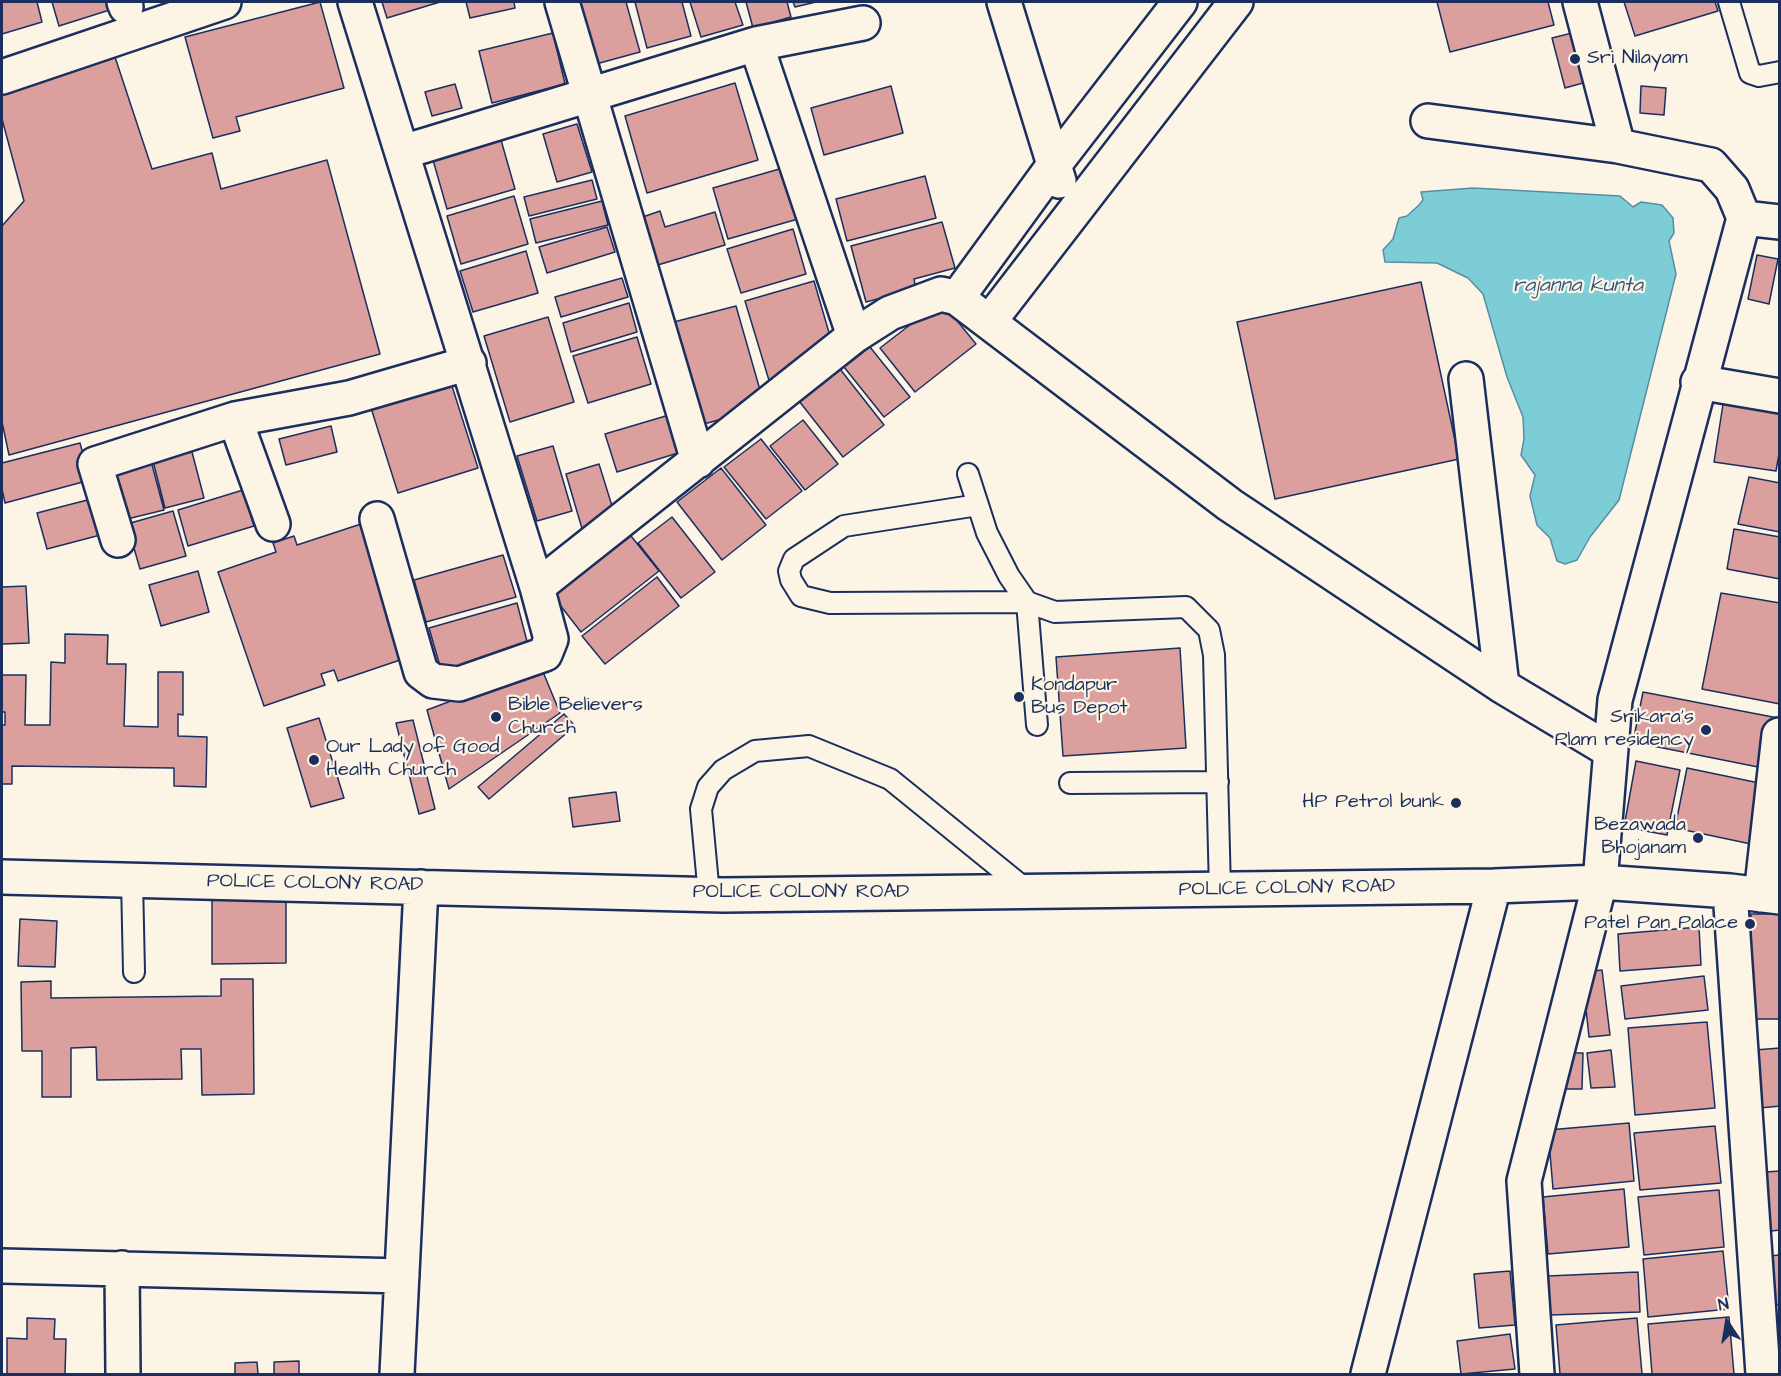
<!DOCTYPE html>
<html>
<head>
<meta charset="utf-8">
<style>
	body { margin:0 }
	#map { position:relative; width:1781px; height:1376px; overflow:hidden; background:#fcf5e5; font-family:"Architects Daughter",sans-serif }
	canvas { display:block }
	.frame { position:absolute; inset:0; border:3px solid #1b2f5e; pointer-events:none }
	.north { position:absolute; left:1697px; top:1292px; width:60px; height:60px; -webkit-text-stroke:4px #fcf5e5; paint-order:stroke; rotate:348deg; font-size:16px; font-weight:700; line-height:24px; text-align:center; color:#1b2f5e }
	.north::after { content:''; display:block; margin:auto; width:21px; height:27px; background:#1b2f5e; clip-path:polygon(50% 0,100% 100%,50% 72%,0 100%) }
</style>
</head>
<body>
<div id="map">
<canvas width="1781" height="1376"></canvas>
<div class="frame"></div>
<div class="north">N</div>
</div>
<script>
const g = document.querySelector('canvas').getContext('2d');
g.lineJoin = 'round';
function fill(path, color) {
  g.fillStyle = color;
  g.fill(path, 'evenodd');
}
function toPath(rows) {
  const path = new Path2D();
  for (const r of rows) {
    path.moveTo(r[0], r[1]);
    for (let i = 2; i < r.length; i += 2) path.lineTo(r[i], r[i + 1]);
  }
  return path;
}
function stroke(path, color, width, dash) {
  g.strokeStyle = color;
  g.lineWidth = width;
  g.lineCap = dash ? 'butt' : 'round';
  g.setLineDash(dash || []);
  g.stroke(path);
}
function label(font, color, halo, rows, align = 'center') {
  g.font = font + ' "Architects Daughter",sans-serif';
  g.lineWidth = 4.5;
  g.setLineDash([]);
  g.textBaseline = 'middle';
  g.strokeStyle = halo;
  g.fillStyle = color;
  for (const [text, x, y, turn = 0] of rows) {
    g.save();
    g.translate(x, y);
    g.rotate((+turn || 0) * Math.PI / 180);
    g.textAlign = isNaN(turn) ? turn : align;
    if (halo) g.strokeText(text, 0, 0);
    g.fillText(text, 0, 0);
    g.restore();
  }
}
const water = toPath([
	[1473,188,1620,196,1633,207,1641,202,1662,205,1673,218,1674,233,1669,241,1676,274,1619,500,1590,537,1577,560,1565,564,1557,561,1550,538,1537,525,1530,496,1535,475,1521,455,1524,439,1523,417,1507,377,1483,294,1468,278,1437,263,1385,262,1383,250,1393,239,1399,218,1407,216,1419,205,1423,200,1421,192,1473,188]
]);
fill(water, '#7ccdd5');
stroke(water, '#558ea5', 1.5);
const building = toPath([
	[2,2,37,2,42,22,2,34,2,2],
	[52,2,117,2,119,7,59,26,52,2],
	[320,2,344,88,236,117,240,131,213,138,185,37,320,2],
	[382,2,440,2,387,18,382,2],
	[466,2,514,2,515,8,470,18,466,2],
	[579,2,626,2,640,52,596,64,579,2],
	[635,2,682,2,691,36,647,48,635,2],
	[690,2,735,2,743,25,701,37,690,2],
	[746,2,787,2,791,17,753,28,746,2],
	[793,2,816,2,795,7,793,2],
	[1437,2,1548,2,1554,25,1450,52,1437,2],
	[1624,2,1715,2,1718,11,1635,36,1624,2],
	[553,33,565,84,492,103,479,51,553,33],
	[1572,33,1597,79,1565,88,1552,38,1572,33],
	[115,57,152,169,212,153,221,189,327,160,380,354,9,455,2,422,2,226,24,201,2,119,2,95,115,57],
	[735,83,758,160,647,193,625,116,735,83],
	[455,84,462,108,432,116,425,92,455,84],
	[891,86,903,133,824,155,811,108,891,86],
	[1641,86,1666,88,1664,115,1640,113,1641,86],
	[577,124,592,172,557,182,543,134,577,124],
	[501,140,515,189,447,209,433,160,501,140],
	[783,168,798,219,728,239,713,188,783,168],
	[925,176,936,218,847,241,836,199,925,176],
	[592,180,597,199,529,216,524,197,592,180],
	[514,196,528,244,461,264,447,216,514,196],
	[602,201,608,225,536,243,530,219,602,201],
	[660,211,665,227,715,212,725,245,651,267,637,219,660,211],
	[942,222,955,268,914,279,916,289,866,302,851,246,942,222],
	[607,227,615,252,547,273,539,247,607,227],
	[793,229,806,274,741,293,727,249,793,229],
	[526,251,538,293,473,312,460,271,526,251],
	[1757,255,1778,259,1769,304,1748,299,1757,255],
	[622,278,628,297,561,317,555,297,622,278],
	[814,281,830,336,771,387,745,301,814,281],
	[1421,282,1459,459,1275,499,1237,322,1421,282],
	[941,301,976,344,915,392,880,348,941,301],
	[629,303,637,332,571,352,563,323,629,303],
	[736,306,760,390,740,403,743,413,697,426,666,324,736,306],
	[548,317,574,402,510,422,484,336,548,317],
	[637,337,651,384,588,403,573,356,637,337],
	[870,347,910,397,884,417,844,367,870,347],
	[840,369,884,425,843,457,799,401,840,369],
	[451,383,478,468,398,493,371,408,451,383],
	[1724,398,1780,406,1780,448,1776,471,1714,462,1724,398],
	[669,415,681,452,617,472,605,434,669,415],
	[803,420,838,464,805,490,770,446,803,420],
	[331,426,337,452,286,465,279,439,331,426],
	[761,439,802,491,766,519,724,467,761,439],
	[80,443,90,480,5,503,2,489,2,463,80,443],
	[553,446,572,511,537,521,517,456,553,446],
	[192,452,204,498,165,508,153,461,192,452],
	[151,461,164,510,123,520,111,472,151,461],
	[599,464,617,522,583,532,566,474,599,464],
	[721,468,766,525,722,560,677,502,721,468],
	[1749,477,1780,483,1780,532,1738,524,1749,477],
	[243,490,254,526,188,546,178,510,243,490],
	[99,497,108,533,47,549,37,513,99,497],
	[173,511,186,556,140,569,127,524,173,511],
	[672,517,715,572,681,598,638,543,672,517],
	[361,524,406,658,338,681,334,670,321,674,325,685,264,706,218,572,276,552,273,543,294,536,297,545,361,524],
	[1734,529,1780,537,1780,579,1727,569,1734,529],
	[631,536,659,571,581,632,553,596,631,536],
	[503,555,516,597,426,622,414,580,503,555],
	[198,571,209,612,161,626,149,585,198,571],
	[657,577,679,606,605,664,582,636,657,577],
	[26,586,29,643,2,644,2,587,26,586],
	[1721,593,1780,603,1780,704,1702,689,1721,593],
	[517,603,529,649,442,673,429,628,517,603],
	[65,634,108,635,107,664,126,664,124,726,158,727,158,672,183,672,183,715,178,714,178,736,207,737,206,787,174,786,174,768,12,766,12,784,2,784,2,725,5,725,5,712,2,712,2,675,26,675,25,725,50,725,51,662,65,663,65,634],
	[1180,648,1186,748,1063,756,1056,657,1180,648],
	[541,667,560,713,449,789,427,710,541,667],
	[1643,692,1778,718,1768,769,1633,742,1643,692],
	[564,714,575,726,489,799,478,787,564,714],
	[319,718,344,798,311,807,287,728,319,718],
	[413,720,435,809,419,814,396,723,413,720],
	[1636,761,1680,770,1667,835,1624,827,1636,761],
	[1687,768,1764,784,1751,844,1675,828,1687,768],
	[616,792,620,821,573,827,569,798,616,792],
	[286,896,286,963,212,964,212,897,286,896],
	[1751,914,1780,914,1780,1019,1751,1019,1751,914],
	[20,919,57,921,55,967,18,966,20,919],
	[1699,927,1701,965,1620,971,1618,934,1699,927],
	[1602,970,1610,1035,1589,1037,1582,972,1602,970],
	[1704,976,1708,1010,1625,1019,1621,986,1704,976],
	[221,979,253,979,254,1094,202,1095,201,1049,181,1049,182,1079,97,1080,96,1047,71,1048,71,1097,42,1097,42,1051,22,1051,21,982,51,981,51,998,221,996,221,979],
	[1707,1022,1715,1108,1635,1115,1628,1028,1707,1022],
	[1780,1048,1780,1106,1760,1108,1755,1050,1780,1048],
	[1611,1050,1615,1087,1591,1088,1587,1053,1611,1050],
	[1559,1053,1583,1053,1582,1089,1559,1089,1559,1053],
	[1629,1123,1634,1181,1553,1189,1548,1130,1629,1123],
	[1715,1126,1721,1183,1640,1190,1634,1133,1715,1126],
	[1780,1171,1780,1230,1771,1231,1766,1172,1780,1171],
	[1624,1189,1629,1247,1548,1254,1543,1197,1624,1189],
	[1719,1190,1724,1247,1644,1255,1638,1197,1719,1190],
	[1723,1251,1729,1309,1648,1317,1643,1259,1723,1251],
	[1780,1255,1780,1305,1773,1305,1768,1256,1780,1255],
	[1510,1271,1515,1325,1479,1328,1474,1274,1510,1271],
	[1638,1272,1640,1312,1550,1315,1548,1276,1638,1272],
	[1729,1317,1734,1374,1652,1374,1648,1324,1729,1317],
	[27,1318,55,1319,54,1339,66,1339,65,1374,7,1374,7,1338,27,1339,27,1318],
	[1637,1318,1642,1374,1560,1374,1556,1325,1637,1318],
	[1510,1334,1515,1369,1461,1374,1457,1341,1510,1334],
	[299,1361,299,1374,274,1374,274,1362,299,1361],
	[257,1362,258,1374,235,1374,235,1363,257,1362]
]);
fill(building, '#dba09d');
stroke(building, '#1b2f5e', 1.5);
const service = toPath([
	[1729,2,1750,73,1759,76,1780,72],
	[968,474,987,533,1009,576,1027,602,1055,612,1186,607,1209,630,1214,655,1220,890],
	[978,505,844,526,794,559,789,571,791,580,801,596,830,603,1027,602,1037,725],
	[1070,783,1218,782],
	[132,880,134,972],
	[709,895,701,809,708,787,723,770,755,751,809,746,890,779,1028,891]
]);
const minor = toPath([
	[124,2,126,7],
	[355,2,537,587,854,336,890,313,941,294,957,298,1230,505,1502,686,1609,750],
	[562,2,698,461],
	[1004,2,1059,181],
	[756,44,854,336],
	[2,77,224,2],
	[1428,121,1618,146],
	[403,152,756,44,863,23],
	[1744,218,1780,222],
	[957,298,1054,165,1180,2],
	[989,322,1236,2],
	[1466,379,1502,686],
	[1698,382,1780,396],
	[235,419,273,524],
	[377,519,421,672,433,681,459,684,545,654,551,639,537,587],
	[118,540,95,464,235,419,349,398,469,363],
	[2,877,723,895,1494,886,1600,882,1730,891,1780,897],
	[1730,891,1763,1374],
	[1761,895,1779,735],
	[2,1266,402,1276],
	[122,1268,123,1374],
	[397,1374,421,887],
	[1368,1374,1494,886],
	[1537,1374,1524,1181,1600,882,1615,700,1744,218,1732,189,1711,165,1618,146,1580,2]
]);
stroke(service, '#1b2f5e', 24);
stroke(minor, '#1b2f5e', 38);
stroke(service, '#fcf5e5', 20);
stroke(minor, '#fcf5e5', 33);
for (const [x, y, r, color] of [
	[1575,59,6,"#1b2f5e"],
	[1019,697,6,"#1b2f5e"],
	[496,717,6,"#1b2f5e"],
	[1706,730,6,"#1b2f5e"],
	[314,760,6,"#1b2f5e"],
	[1456,803,6,"#1b2f5e"],
	[1698,838,6,"#1b2f5e"],
	[1750,924,6,"#1b2f5e"]
]) {
  const dot = new Path2D();
  dot.arc(x, y, r, 0, 2 * Math.PI);
  g.fillStyle = color;
  g.fill(dot);
  stroke(dot, '#fcf5e5', 2);
}
label('20px', '#1b2f5e', '#fcf5e5', [
	["Sri Nilayam",1587,59],
	["Kondapur",1031,686],
	["Bus Depot",1031,709],
	["Bible Believers",508,706],
	["Church",508,729],
	["Srikara's",1694,718,"right"],
	["Plam residency",1694,741,"right"],
	["Our Lady of Good",326,748],
	["Health Church",326,771],
	["HP Petrol bunk",1444,803,"right"],
	["Bezawada",1686,826,"right"],
	["Bhojanam",1686,849,"right"],
	["Patel Pan Palace",1738,924,"right"]
], 'left');
label('20px', '#1b2f5e', '#fcf5e5', [
	["POLICE COLONY ROAD",315,884,1],
	["POLICE COLONY ROAD",1287,889,-1],
	["POLICE COLONY ROAD",801,893]
]);
label('italic 21px', '#33567c', '#fcf5e5', [
	["rajanna kunta",1578,287]
]);
</script>
</body>
</html>
